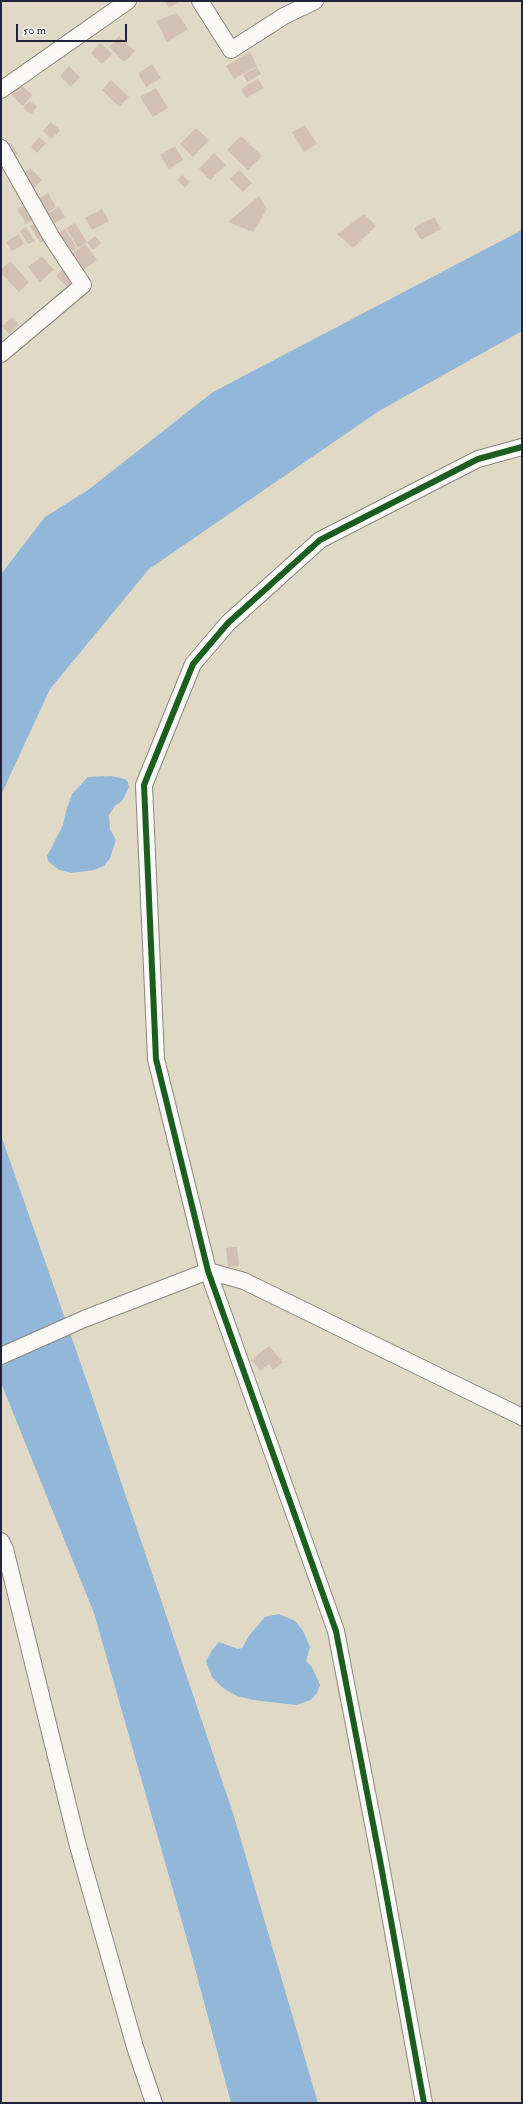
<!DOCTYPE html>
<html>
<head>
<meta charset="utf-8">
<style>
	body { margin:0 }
	#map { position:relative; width:523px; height:2104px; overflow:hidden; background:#e0d9c6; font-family:"IM FELL Double Pica",serif }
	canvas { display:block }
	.frame { position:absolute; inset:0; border:2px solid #22223b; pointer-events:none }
	.scale { position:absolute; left:16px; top:24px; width:111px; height:18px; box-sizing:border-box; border:2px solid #22223b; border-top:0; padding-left:5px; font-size:12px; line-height:14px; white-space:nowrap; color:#22223b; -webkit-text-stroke:3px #f6f6f2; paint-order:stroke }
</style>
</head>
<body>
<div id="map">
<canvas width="523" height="2104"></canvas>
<div class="frame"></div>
<div class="scale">50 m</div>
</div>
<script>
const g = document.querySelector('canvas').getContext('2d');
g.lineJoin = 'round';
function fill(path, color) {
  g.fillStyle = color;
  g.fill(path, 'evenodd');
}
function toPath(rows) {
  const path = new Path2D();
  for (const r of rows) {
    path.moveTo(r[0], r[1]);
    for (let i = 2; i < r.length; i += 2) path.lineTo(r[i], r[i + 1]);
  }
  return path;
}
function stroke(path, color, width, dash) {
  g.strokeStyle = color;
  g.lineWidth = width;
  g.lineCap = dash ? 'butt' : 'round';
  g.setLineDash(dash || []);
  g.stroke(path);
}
fill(toPath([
	[522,230,522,331,379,411,149,569,50,689,1,795,1,574,45,517,88,490,213,392],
	[111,776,125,779,128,782,129,787,122,801,115,806,109,815,110,829,116,840,110,858,104,866,94,870,72,873,59,870,48,861,47,856,63,825,66,811,72,794,88,777],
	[1,1135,92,1396,233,1813,318,2103,231,2103,192,1957,94,1613,1,1383],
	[279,1614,295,1621,303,1631,310,1647,306,1661,312,1667,320,1685,317,1693,311,1700,296,1705,253,1700,237,1696,223,1688,212,1677,206,1661,212,1650,219,1642,238,1649,242,1648,249,1636,265,1617]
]), '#92b7d8');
fill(toPath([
	[164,1,180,1,169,8],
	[177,13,188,29,167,42,156,21],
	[119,36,135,51,124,62,109,47],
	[100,43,112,54,102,64,91,53],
	[250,52,257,66,234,79,226,66],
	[152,64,161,78,146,87,138,73],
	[69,66,80,77,71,87,60,76],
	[257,67,261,74,247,82,243,75],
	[258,79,264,88,246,98,241,89],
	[111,80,129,97,119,107,102,90],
	[20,84,32,95,23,106,11,95],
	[156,88,168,108,153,117,140,97],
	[30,101,37,107,31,115,23,108],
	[51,122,60,130,52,139,43,131],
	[305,125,317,144,304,152,292,132],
	[196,128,209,140,193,157,180,144],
	[241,136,262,156,248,170,227,150],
	[39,137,46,143,37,153,31,147],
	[11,142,18,154,11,159,3,147],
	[175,146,183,160,169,169,160,155],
	[214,153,226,165,210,180,199,169],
	[30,168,42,180,33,189,21,177],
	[239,170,252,183,243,192,230,179],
	[182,175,190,182,185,188,177,180],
	[48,193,56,207,44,215,35,201],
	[259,196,267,209,253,232,228,222],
	[30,202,38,217,26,224,17,209],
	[59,207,65,217,50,226,43,216],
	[102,209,109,221,92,230,85,218],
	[364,214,376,226,353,248,337,234],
	[434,217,441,229,421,240,414,228],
	[39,221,49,238,40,243,30,226],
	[75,223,87,242,78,248,66,228],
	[26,227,35,241,28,244,20,231],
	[65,229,77,248,65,256,53,236],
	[19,234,24,244,11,251,6,242],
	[95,236,101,243,93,250,87,243],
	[85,244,97,260,78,274,66,258],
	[42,256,54,270,40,282,28,267],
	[10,261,29,282,19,292,1,273,1,270],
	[65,267,76,278,67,287,56,276],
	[12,317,19,324,9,334,2,326],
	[237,1247,239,1266,228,1267,226,1248],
	[269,1346,283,1362,273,1370,269,1364,260,1371,251,1360]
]), '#d2c1b2');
const minor = toPath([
	[200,1,231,50,284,16,315,1],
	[1,90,128,1],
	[1,148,52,238,83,285,1,354],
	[1,1356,84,1319,208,1271,244,1281,522,1417],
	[1,1541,5,1549,78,1846,135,2047,154,2103],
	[424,2103,380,1860,336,1631,208,1271,156,1059,144,785,193,664,228,623,320,540,478,459,522,447]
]);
stroke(minor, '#8a8681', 18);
stroke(minor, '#faf9f6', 16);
stroke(toPath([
	[424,2103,380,1860,336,1631,208,1271,156,1059,144,785,193,664,228,623,320,540,478,459,522,447]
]), '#1b5e20', 6);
</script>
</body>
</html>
